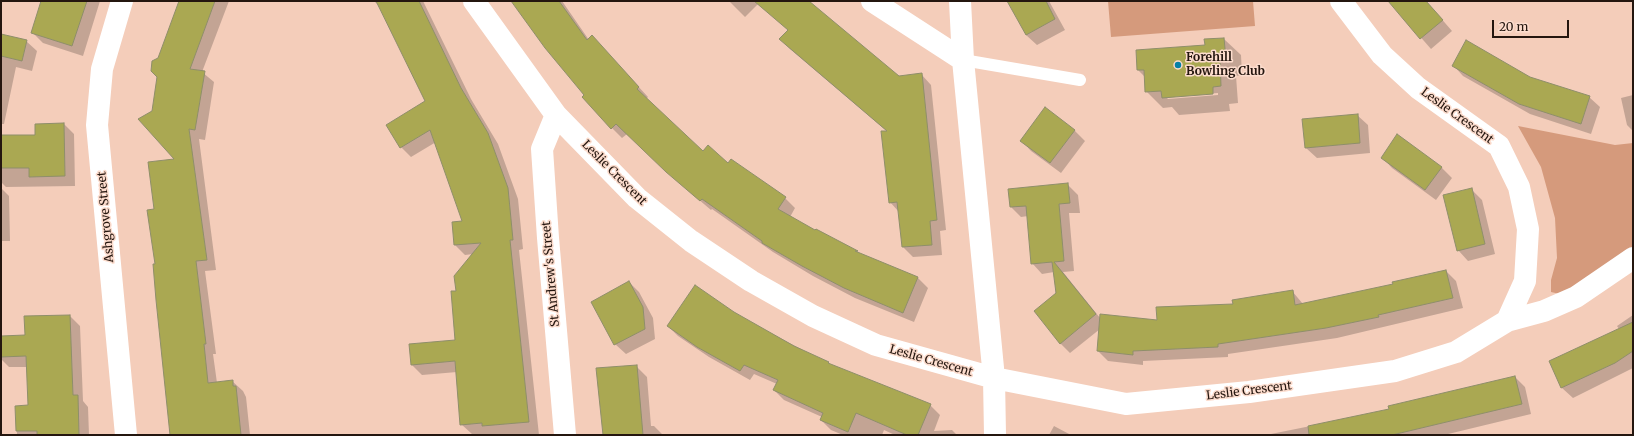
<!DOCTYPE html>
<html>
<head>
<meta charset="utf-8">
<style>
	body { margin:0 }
	#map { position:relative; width:1634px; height:436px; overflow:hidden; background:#f4cdba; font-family:Merriweather,serif }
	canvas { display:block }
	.frame { position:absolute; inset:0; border:2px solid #24160f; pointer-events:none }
	.scale { position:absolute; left:1492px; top:20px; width:77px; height:18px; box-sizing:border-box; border:2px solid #24160f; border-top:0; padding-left:5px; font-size:12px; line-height:14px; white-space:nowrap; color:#24160f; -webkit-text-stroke:3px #fcdccd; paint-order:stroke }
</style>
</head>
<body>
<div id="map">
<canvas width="1634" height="436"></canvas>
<div class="frame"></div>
<div class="scale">20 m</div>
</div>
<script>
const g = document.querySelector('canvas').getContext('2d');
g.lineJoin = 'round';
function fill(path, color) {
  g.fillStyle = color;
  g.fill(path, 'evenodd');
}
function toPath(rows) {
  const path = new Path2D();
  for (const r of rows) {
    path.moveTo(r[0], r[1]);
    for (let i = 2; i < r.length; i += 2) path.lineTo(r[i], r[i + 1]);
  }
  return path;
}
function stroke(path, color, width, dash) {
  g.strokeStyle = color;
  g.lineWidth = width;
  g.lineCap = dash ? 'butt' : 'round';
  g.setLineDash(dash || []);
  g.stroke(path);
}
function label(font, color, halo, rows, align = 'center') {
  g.font = font + ' Merriweather,serif';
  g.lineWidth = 3;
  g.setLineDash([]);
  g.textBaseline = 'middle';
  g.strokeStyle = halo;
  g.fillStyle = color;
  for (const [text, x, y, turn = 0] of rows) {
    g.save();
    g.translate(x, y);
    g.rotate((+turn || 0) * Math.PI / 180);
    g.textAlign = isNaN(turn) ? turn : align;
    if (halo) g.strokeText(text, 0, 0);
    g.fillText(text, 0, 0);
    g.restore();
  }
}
fill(toPath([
	[1108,1,1253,1,1255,26,1111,37],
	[1518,126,1615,145,1633,143,1633,249,1618,261,1560,294,1551,292,1551,280,1557,258,1555,218,1541,167]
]), '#d59a7c');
fill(toPath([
	[42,1,100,1,83,56,43,43,32,32],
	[180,1,229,1,202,72,214,82,205,140,199,139,216,270,205,271,216,354,213,354,217,383,232,381,243,391,246,397,250,435,171,435,155,210,176,160,153,112,159,58],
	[374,1,423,1,471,99,498,144,518,199,523,249,519,250,539,435,472,434,461,424,457,372,422,375,412,365,456,341,457,292,473,254,465,255,455,245,453,222,464,221,436,142,411,157,401,147,426,102,385,12],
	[514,1,562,1,589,40,602,47,648,97,646,99,703,152,728,164,785,198,795,208,790,217,860,254,918,278,928,288,914,322,855,298,813,276,773,252,712,209,711,210,678,182,627,134,622,138,612,128],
	[729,1,808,1,898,77,921,74,931,85,946,230,940,231,942,255,913,257,903,247,899,212,890,202,888,132,790,49,780,39,789,30,758,4,745,17],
	[1010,1,1049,1,1065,30,1037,45,1026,35],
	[1389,1,1426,1,1452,31,1431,49],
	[1,35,26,41,37,51,32,71,16,67,4,124,1,124],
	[1224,39,1241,55,1242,75,1236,76,1238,103,1229,104,1230,111,1179,115,1172,107,1163,108,1146,91,1145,77,1138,70],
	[1218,93,1218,95,1168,99,1166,97],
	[1453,65,1529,78,1589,97,1600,107,1591,134,1530,114,1463,76],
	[1633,95,1633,131,1627,125,1621,98],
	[1045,108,1075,131,1085,141,1061,173,1031,151,1021,140],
	[1357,115,1368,125,1370,153,1317,158,1306,148],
	[64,124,74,134,75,186,6,187,1,182,1,136,36,136],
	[1398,136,1442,168,1452,178,1436,200,1392,168,1382,157],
	[1068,185,1078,195,1080,213,1069,213,1074,271,1063,272,1100,318,1158,321,1292,291,1303,304,1394,285,1446,271,1456,281,1463,308,1337,338,1228,354,1228,357,1143,361,1143,365,1108,361,1098,351,1100,329,1070,353,1060,343,1054,272,1042,274,1032,263,1028,216,1021,217,1011,207],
	[1,188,9,196,10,241,1,241],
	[1471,189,1482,200,1495,254,1468,261,1458,250],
	[629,282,639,292,653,318,655,339,626,354,615,344],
	[733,313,831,365,930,405,940,415,934,431,952,430,957,435,895,435,884,430,882,435,843,435,831,430,821,420,822,417,784,400,774,390,777,384,754,374,750,380,709,357,678,336,668,326],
	[1633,315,1633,368,1573,398,1562,388,1550,362,1619,329,1617,326],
	[70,316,80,326,83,401,88,407,89,435,17,435,16,407,29,406,28,367,9,367,1,359,1,337,26,336,25,317],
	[636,366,647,377,651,426,654,426,663,435,603,435],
	[1515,377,1525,387,1531,414,1444,435,1266,435,1390,410],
	[1054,426,1071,435,1049,435]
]), '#0003');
const building = toPath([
	[41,1,87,1,72,46,31,33,41,1],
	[179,1,215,1,190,69,205,71,195,130,189,129,207,260,196,261,206,344,204,344,208,383,233,380,233,386,236,386,241,435,170,435,156,300,153,264,155,264,147,210,154,209,148,162,174,159,138,119,152,111,157,77,151,71,152,61,158,58,179,1],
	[376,1,419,1,461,88,488,133,508,188,513,240,510,240,529,422,482,426,482,423,460,425,455,361,411,365,409,344,455,340,451,291,456,291,454,276,481,243,454,245,452,222,462,221,430,130,400,148,386,125,425,101,376,1],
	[511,1,559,1,587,40,592,35,639,87,637,89,703,151,708,145,728,163,731,159,786,197,778,209,815,230,816,229,858,251,855,251,918,277,903,313,844,288,802,266,762,243,762,241,702,199,700,201,666,172,616,124,611,129,582,97,584,95,545,48,511,1],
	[754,1,809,1,899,76,922,73,937,220,930,221,932,245,902,247,897,202,889,203,881,131,887,131,779,39,788,30,754,1],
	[1007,1,1046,1,1055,19,1026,35,1007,1],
	[1388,1,1426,1,1443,20,1420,39,1388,1],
	[1,34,27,40,22,61,1,56,1,34],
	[1224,38,1226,59,1220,59,1221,86,1213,87,1213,94,1162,98,1161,91,1145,92,1144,70,1137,70,1136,50,1205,45,1204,39,1224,38],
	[1466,40,1530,77,1590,96,1581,124,1519,104,1452,66,1466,40],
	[1045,107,1075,130,1050,163,1020,141,1045,107],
	[1358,114,1360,143,1305,148,1302,119,1358,114],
	[64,123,65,176,29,177,29,168,1,168,1,135,35,135,35,124,64,123],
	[1397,134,1442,167,1425,190,1381,158,1397,134],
	[1068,183,1070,203,1059,204,1064,261,1054,262,1096,314,1060,344,1034,311,1056,293,1052,262,1031,264,1026,206,1010,207,1008,189,1068,183],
	[1472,188,1485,244,1457,251,1443,195,1472,188],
	[1446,270,1453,298,1378,315,1379,317,1326,328,1218,344,1218,347,1133,351,1133,355,1097,351,1100,314,1157,320,1156,307,1233,304,1232,300,1293,290,1295,305,1393,284,1392,282,1446,270],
	[629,281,643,307,645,329,614,345,591,302,629,281],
	[695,285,734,312,794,346,829,362,828,363,931,404,918,435,907,435,856,413,848,432,820,420,823,413,773,390,778,380,744,365,740,371,697,347,667,326,695,285],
	[70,315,73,395,78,395,79,435,37,435,37,431,16,431,15,406,28,405,26,356,1,357,1,336,25,335,24,316,70,315],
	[1633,322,1633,351,1615,363,1561,388,1549,361,1633,322],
	[637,365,643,435,603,435,596,368,637,365],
	[1515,376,1522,404,1392,435,1309,435,1308,426,1389,409,1388,406,1515,376]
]);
fill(building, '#aaa852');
stroke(building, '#8e8e6a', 1);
stroke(toPath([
	[963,60,1080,80]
]), '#fff', 12);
stroke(toPath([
	[122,1,102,69,97,125,126,435],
	[474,1,556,115,637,198,691,241,751,281,813,316,876,345,994,378,1126,404,1249,392,1395,371,1456,352,1507,321,1544,311,1576,297,1633,258],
	[872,1,963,60],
	[960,1,963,60,994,378,995,435],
	[1341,1,1382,55,1418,88,1499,146,1519,187,1528,229,1525,281,1507,321],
	[556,115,542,149,548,238,565,435]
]), '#fff', 22);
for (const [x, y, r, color] of [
	[1178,65,4,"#0580a6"]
]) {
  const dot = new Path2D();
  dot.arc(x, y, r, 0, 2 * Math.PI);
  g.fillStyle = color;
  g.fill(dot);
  stroke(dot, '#fcdccd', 1.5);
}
label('bold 12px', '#24160f', '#fcdccd', [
	["Forehill",1186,58],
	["Bowling Club",1186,72]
], 'left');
label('12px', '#24160f', '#fcdccd', [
	["Leslie Crescent",1457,116,36],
	["Leslie Crescent",614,173,45],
	["Ashgrove Street",106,217,-95],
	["St Andrew's Street",551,274,-95],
	["Leslie Crescent",931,361,16],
	["Leslie Crescent",1249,391,-7]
]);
</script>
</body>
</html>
